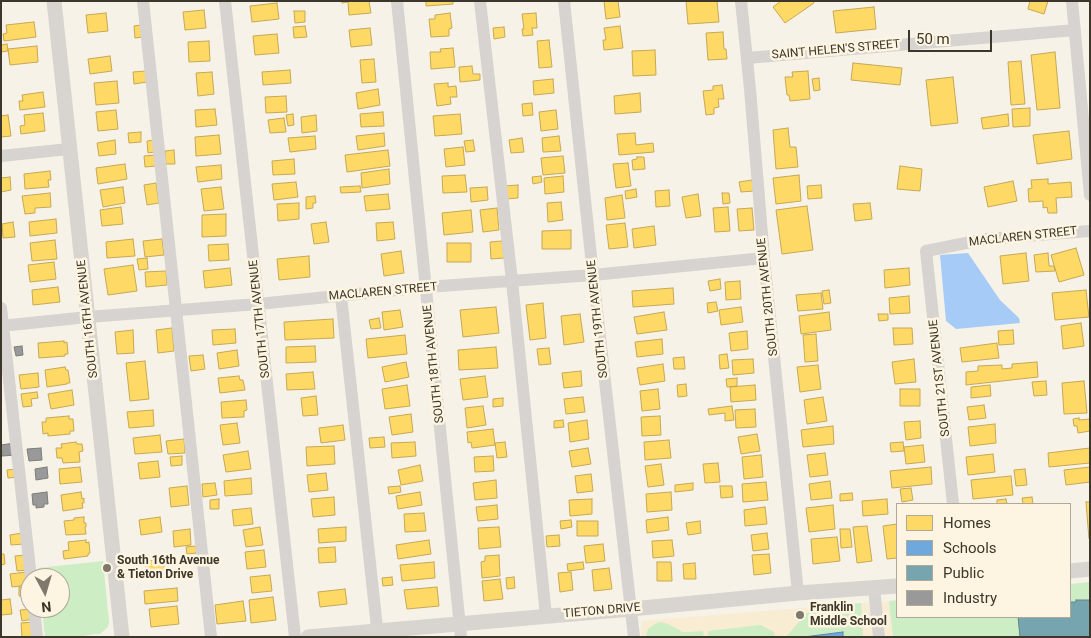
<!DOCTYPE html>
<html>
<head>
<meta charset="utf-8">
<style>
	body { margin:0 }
	#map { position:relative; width:1091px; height:638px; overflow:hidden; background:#f7f2e7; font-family:Roboto,sans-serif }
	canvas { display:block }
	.frame { position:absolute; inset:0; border:2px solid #3d372b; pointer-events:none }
	.legend { position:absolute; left:896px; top:503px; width:175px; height:115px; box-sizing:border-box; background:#fdf4e1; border:1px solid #b0a898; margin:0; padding:6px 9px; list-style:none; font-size:15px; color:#3d372b }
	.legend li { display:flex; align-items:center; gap:10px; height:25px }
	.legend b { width:25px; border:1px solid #b0a898 }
	.north { position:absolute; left:20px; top:568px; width:50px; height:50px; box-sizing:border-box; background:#fdf4e1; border:1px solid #b0a898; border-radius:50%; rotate:174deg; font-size:14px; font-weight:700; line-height:20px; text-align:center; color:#3d372b }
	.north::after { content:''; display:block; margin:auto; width:18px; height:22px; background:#7e786d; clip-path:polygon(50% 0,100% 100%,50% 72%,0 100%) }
	.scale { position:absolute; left:908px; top:30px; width:84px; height:22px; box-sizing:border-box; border:2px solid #3d372b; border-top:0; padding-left:6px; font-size:15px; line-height:18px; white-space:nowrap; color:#3d372b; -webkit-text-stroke:4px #fdf4e1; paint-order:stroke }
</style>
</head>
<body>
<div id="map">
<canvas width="1091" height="638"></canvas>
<div class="frame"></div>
<ul class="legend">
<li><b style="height:14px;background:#ffd966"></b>Homes</li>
<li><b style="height:14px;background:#6fa8dc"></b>Schools</li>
<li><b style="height:14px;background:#76a5af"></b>Public</li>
<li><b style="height:14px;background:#999"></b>Industry</li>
</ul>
<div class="north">N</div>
<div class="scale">50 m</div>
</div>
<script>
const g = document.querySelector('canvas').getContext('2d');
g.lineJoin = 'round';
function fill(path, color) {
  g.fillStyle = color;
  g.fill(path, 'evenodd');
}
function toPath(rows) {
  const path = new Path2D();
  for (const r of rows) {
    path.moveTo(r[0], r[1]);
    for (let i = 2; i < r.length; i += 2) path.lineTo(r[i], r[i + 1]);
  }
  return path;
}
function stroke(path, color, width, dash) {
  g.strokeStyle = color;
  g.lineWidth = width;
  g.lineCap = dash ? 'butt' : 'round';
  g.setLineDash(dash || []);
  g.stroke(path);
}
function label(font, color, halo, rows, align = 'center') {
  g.font = font + ' Roboto,sans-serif';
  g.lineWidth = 5;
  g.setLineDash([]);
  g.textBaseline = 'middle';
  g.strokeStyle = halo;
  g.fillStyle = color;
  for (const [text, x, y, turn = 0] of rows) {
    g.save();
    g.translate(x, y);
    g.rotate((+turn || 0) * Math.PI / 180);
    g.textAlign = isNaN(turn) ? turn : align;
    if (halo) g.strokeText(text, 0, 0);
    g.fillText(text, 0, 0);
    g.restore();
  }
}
fill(toPath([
	[889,601,893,637,642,637,641,621]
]), '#f8ecd2');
fill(toPath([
	[103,561,109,622,108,627,100,634,95,634,78,637,45,637,42,608,60,608,60,578,39,578,38,568],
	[1090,582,1090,637,893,637,889,601,897,600,897,617,1070,617,1070,584],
	[861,603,863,637,843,637,842,632,804,637,786,637,812,607],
	[660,622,668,624,683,632,688,632,703,631,704,637,646,637,648,629,655,624],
	[761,625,774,632,775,637,708,637,708,631]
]), '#cdedc4');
fill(toPath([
	[968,253,1000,300,1019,318,1020,323,956,329,946,321,940,255]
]), '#a6cbf6');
const homes = toPath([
	[342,1,369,1,371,13,349,15,348,2,342,3,342,1],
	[426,1,453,1,453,4,426,6,426,1],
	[604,1,618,1,620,17,606,19,604,1],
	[686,1,717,1,719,22,688,24,686,1],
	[781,1,813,1,814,3,785,23,773,7,781,1],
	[1030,1,1048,1,1044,14,1028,9,1030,1],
	[277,3,279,19,252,22,250,6,277,3],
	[874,7,876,29,836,33,833,11,874,7],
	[204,10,206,28,185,30,183,12,204,10],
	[294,11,305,11,305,22,295,23,294,11],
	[106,13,108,31,88,33,86,15,106,13],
	[450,13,452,28,449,29,449,36,431,37,429,19,435,19,435,15,450,13],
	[536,13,537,28,532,28,533,35,523,36,522,29,524,29,522,14,536,13],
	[34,22,36,37,4,41,3,34,7,33,6,25,34,22],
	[141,25,143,37,135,38,134,26,141,25],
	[305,26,307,37,294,38,293,27,305,26],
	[620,26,623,48,604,50,603,40,606,40,604,28,620,26],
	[504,27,505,37,494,39,493,28,504,27],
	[370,28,372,45,351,47,349,30,370,28],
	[723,32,724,49,726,49,727,59,708,60,706,33,723,32],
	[277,34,279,53,255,55,253,36,277,34],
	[549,40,552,67,539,68,537,41,549,40],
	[209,41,210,61,189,62,188,42,209,41],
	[7,44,8,51,1,52,1,45,7,44],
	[37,46,38,62,10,65,8,49,37,46],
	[453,48,455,67,431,69,430,52,441,52,440,49,453,48],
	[655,50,656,75,633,76,632,51,655,50],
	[1055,52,1060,108,1037,110,1031,55,1055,52],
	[110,56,112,71,90,74,88,59,110,56],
	[374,59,376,82,362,83,360,60,374,59],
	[1021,61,1025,104,1011,105,1008,62,1021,61],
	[853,63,902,68,900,85,851,80,853,63],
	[472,66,473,74,480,74,480,80,460,82,459,67,472,66],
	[290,70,291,83,263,85,262,72,290,70],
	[146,71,147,82,134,84,133,72,146,71],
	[808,71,810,99,790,101,789,95,787,95,785,77,793,77,792,72,808,71],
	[212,72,214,94,198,96,196,73,212,72],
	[953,77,958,123,931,126,926,80,953,77],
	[819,78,820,90,814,91,812,79,819,78],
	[553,79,554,93,534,95,533,81,553,79],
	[117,81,119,103,96,105,94,83,117,81],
	[448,83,448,87,456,86,457,97,450,97,451,104,437,106,434,84,448,83],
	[722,85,724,99,718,99,719,107,714,108,714,114,706,115,703,91,713,90,713,86,722,85],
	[378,89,380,105,358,109,356,93,378,89],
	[43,92,45,107,20,110,19,101,23,101,22,95,43,92],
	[640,93,641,112,615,114,614,96,640,93],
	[286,96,287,112,266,113,265,97,286,96],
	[532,103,533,115,523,116,522,104,532,103],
	[1030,108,1030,126,1013,127,1012,109,1030,108],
	[215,109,217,125,196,127,195,110,215,109],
	[116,110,118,129,98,131,96,112,116,110],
	[556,110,558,129,541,131,539,112,556,110],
	[383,112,384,126,361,127,360,114,383,112],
	[43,113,45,131,21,134,20,126,25,125,24,115,43,113],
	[293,114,294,125,288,126,286,115,293,114],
	[460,114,462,134,435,136,433,116,460,114],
	[1008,114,1009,126,983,129,981,118,1008,114],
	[8,115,11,136,1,137,1,116,8,115],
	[316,115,317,131,302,133,301,117,316,115],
	[284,118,286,132,270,133,268,120,284,118],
	[788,128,790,147,796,147,798,167,776,169,773,130,788,128],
	[1069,131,1072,159,1037,164,1033,135,1069,131],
	[141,132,141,142,129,143,128,133,141,132],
	[384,133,385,146,358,150,356,136,384,133],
	[635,133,636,145,653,143,654,152,619,155,617,134,635,133],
	[219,135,221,154,196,156,195,137,219,135],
	[315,136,316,149,290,152,288,138,315,136],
	[559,136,561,151,543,152,542,138,559,136],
	[522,138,524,152,511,153,509,140,522,138],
	[115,140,116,154,99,156,97,143,115,140],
	[154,140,155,152,148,153,147,141,154,140],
	[473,140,475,151,466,152,464,141,473,140],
	[463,147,465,165,446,167,444,149,463,147],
	[174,150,175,164,166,164,165,151,174,150],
	[388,150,390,166,347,172,345,155,388,150],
	[155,155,156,166,145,167,144,156,155,155],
	[563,156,565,173,543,175,541,158,563,156],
	[637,157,644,157,645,169,633,170,632,160,637,159,637,157],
	[294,159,295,174,273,175,272,161,294,159],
	[628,163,631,186,616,188,613,164,628,163],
	[125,164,127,179,98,184,96,168,125,164],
	[221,165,222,179,198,182,196,167,221,165],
	[900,166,922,169,920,191,897,189,900,166],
	[389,169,390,184,362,188,361,173,389,169],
	[50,171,51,180,48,180,49,187,25,189,24,174,50,171],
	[465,175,467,192,443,193,442,176,465,175],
	[799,175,801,201,776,204,773,178,799,175],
	[541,176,542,182,533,184,532,177,541,176],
	[563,176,564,192,545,194,544,178,563,176],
	[10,177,11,190,1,192,1,178,10,177],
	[1048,179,1048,184,1071,182,1072,197,1056,198,1057,213,1048,213,1047,207,1043,208,1043,201,1029,202,1028,189,1032,188,1031,180,1048,179],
	[752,180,754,191,741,192,739,182,752,180],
	[1013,181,1017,201,988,207,984,187,1013,181],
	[296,182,298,197,274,200,272,184,296,182],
	[156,183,159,203,147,205,144,185,156,183],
	[518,185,518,198,506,199,505,186,518,185],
	[821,185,822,198,808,199,807,186,821,185],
	[360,186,361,192,341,193,340,187,360,186],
	[123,187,125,203,103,207,100,190,123,187],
	[221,187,224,209,204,211,201,189,221,187],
	[487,187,488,200,471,202,470,188,487,187],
	[636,189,637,197,626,199,625,191,636,189],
	[669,190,670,206,656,207,655,191,669,190],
	[50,193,51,207,35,208,35,213,25,214,22,196,50,193],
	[722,193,729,193,730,203,723,204,722,193],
	[388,194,390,209,366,211,364,196,388,194],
	[698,194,701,216,686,218,682,197,698,194],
	[622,195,625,218,607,220,605,198,622,195],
	[315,196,316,203,313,203,313,208,306,209,306,197,315,196],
	[561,202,563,220,548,222,547,203,561,202],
	[299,203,299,219,278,221,277,204,299,203],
	[870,203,872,219,855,221,853,204,870,203],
	[807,206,813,250,782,254,776,210,807,206],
	[121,207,123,224,102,226,100,210,121,207],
	[728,207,730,231,715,232,713,208,728,207],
	[497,208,499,230,483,232,480,210,497,208],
	[752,208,754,230,739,231,737,209,752,208],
	[471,210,473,232,444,235,442,213,471,210],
	[226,214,226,236,202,237,202,215,226,214],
	[56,219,57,233,30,236,29,222,56,219],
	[13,222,15,237,3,238,2,224,13,222],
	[326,222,329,242,314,244,311,224,326,222],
	[393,222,395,239,377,241,376,223,393,222],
	[625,223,628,247,609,249,606,225,625,223],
	[654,226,656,245,634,248,632,229,654,226],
	[571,230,571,249,542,249,542,231,571,230],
	[133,239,135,256,107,258,106,242,133,239],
	[162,239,164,255,145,257,143,241,162,239],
	[55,240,57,259,32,261,30,243,55,240],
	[502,241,504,258,491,259,490,242,502,241],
	[447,243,471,243,471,262,447,262,447,243],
	[228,244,229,260,209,261,208,245,228,244],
	[1076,248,1084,275,1059,282,1051,255,1076,248],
	[401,251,404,273,384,276,381,254,401,251],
	[1026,253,1029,281,1003,284,1000,256,1026,253],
	[1048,253,1049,266,1054,266,1055,271,1036,272,1034,255,1048,253],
	[309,256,310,277,279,280,277,259,309,256],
	[147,258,148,269,139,270,137,259,147,258],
	[54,262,56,279,30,282,28,265,54,262],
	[133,265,137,291,108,295,104,269,133,265],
	[230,268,232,285,205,288,203,271,230,268],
	[909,268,910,285,885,288,884,270,909,268],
	[166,271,167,285,146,287,145,272,166,271],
	[720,279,721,289,710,291,708,281,720,279],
	[740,281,741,299,726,300,725,282,740,281],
	[58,287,60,302,33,305,32,290,58,287],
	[673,288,674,304,633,307,632,291,673,288],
	[829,290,831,303,824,304,822,291,829,290],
	[1086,290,1089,317,1055,320,1052,293,1086,290],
	[821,293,823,309,798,311,796,295,821,293],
	[909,296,910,313,890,314,889,298,909,296],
	[716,302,718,311,708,313,707,303,716,302],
	[543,303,546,338,530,340,526,305,543,303],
	[496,307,499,333,463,337,460,310,496,307],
	[741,307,743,322,721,325,719,310,741,307],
	[400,310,403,327,384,330,382,312,400,310],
	[664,312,667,330,637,334,634,317,664,312],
	[829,312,831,330,801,334,799,316,829,312],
	[580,314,584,342,564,345,561,316,580,314],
	[878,314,888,314,888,320,879,321,878,314],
	[379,318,381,328,371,329,369,320,379,318],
	[333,319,334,338,285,340,284,322,333,319],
	[1081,323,1084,346,1063,349,1061,326,1081,323],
	[172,328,174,351,158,353,156,330,172,328],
	[893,328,912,328,913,344,894,345,893,328],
	[235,329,236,343,213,345,212,330,235,329],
	[133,330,134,353,117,354,115,332,133,330],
	[1013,330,1014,344,999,345,998,331,1013,330],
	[747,331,748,349,731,351,729,333,747,331],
	[816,334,818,361,805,362,803,335,816,334],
	[405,335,407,354,368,358,366,339,405,335],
	[662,339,663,354,637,357,635,342,662,339],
	[64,341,64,343,67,342,68,354,65,354,65,356,39,358,38,343,64,341],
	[997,343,999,358,962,362,960,348,997,343],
	[315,346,316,362,286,363,286,347,315,346],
	[496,347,498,368,459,370,458,350,496,347],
	[549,348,551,364,539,365,537,349,549,348],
	[237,350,239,366,219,369,217,353,237,350],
	[727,354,729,368,720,369,719,355,727,354],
	[203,355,205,369,191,371,189,356,203,355],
	[684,357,685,369,674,369,673,358,684,357],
	[753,359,754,373,733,375,732,360,753,359],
	[914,359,916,382,895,384,892,362,914,359],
	[145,361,149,399,130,401,126,363,145,361],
	[406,362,409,377,385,382,382,367,406,362],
	[1037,362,1038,377,966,385,966,372,978,371,978,366,1002,365,1002,369,1012,368,1012,364,1037,362],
	[663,364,665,381,640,385,637,368,663,364],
	[818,365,821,389,800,392,797,367,818,365],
	[65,367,66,370,68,370,70,383,67,383,67,384,47,387,45,370,65,367],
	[581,371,582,386,564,388,562,373,581,371],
	[313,372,315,389,287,390,286,374,313,372],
	[38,373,39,387,21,389,19,375,38,373],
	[239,376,240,380,243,380,245,390,220,393,218,378,239,376],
	[485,376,488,397,463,400,460,379,485,376],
	[737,378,737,386,727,387,726,379,737,378],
	[1046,381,1047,395,1034,396,1032,382,1046,381],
	[1084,381,1087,413,1064,414,1062,383,1084,381],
	[686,384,687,396,678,397,677,385,686,384],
	[407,385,410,406,385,409,382,389,407,385],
	[755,385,756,400,731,402,730,387,755,385],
	[990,385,991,396,971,398,971,387,990,385],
	[658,389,660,409,642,411,640,391,658,389],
	[900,389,920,389,920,406,900,406,900,389],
	[72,390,74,405,51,409,48,394,72,390],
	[37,392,38,398,31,399,32,406,23,407,21,394,37,392],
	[316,396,318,415,303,416,301,398,316,396],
	[583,397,585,412,566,414,564,399,583,397],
	[823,397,827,421,807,424,804,400,823,397],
	[503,398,503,406,493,407,493,399,503,398],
	[246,400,247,410,244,411,244,417,222,418,221,402,246,400],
	[984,405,986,418,969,420,967,407,984,405],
	[483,406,486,425,467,428,465,408,483,406],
	[732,406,734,420,725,421,725,413,709,415,708,409,732,406],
	[755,409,756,427,736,428,735,410,755,409],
	[153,410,154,426,129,428,127,412,153,410],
	[411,414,413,432,392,435,389,417,411,414],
	[69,416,69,419,73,419,74,431,70,431,70,434,48,436,48,433,43,434,42,422,46,422,46,418,69,416],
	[660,416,661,435,642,436,641,417,660,416],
	[1079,418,1079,420,1090,419,1090,431,1078,433,1077,426,1074,426,1073,419,1079,418],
	[563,420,564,427,554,428,554,421,563,420],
	[587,420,589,439,570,442,568,423,587,420],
	[920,421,921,438,906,440,904,422,920,421],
	[237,423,240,443,223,445,220,425,237,423],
	[995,424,996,443,970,446,968,427,995,424],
	[343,425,345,440,321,443,319,428,343,425],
	[833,426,834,444,803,447,801,430,833,426],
	[493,429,495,445,472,448,471,442,468,443,467,432,493,429],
	[757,434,760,451,741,454,738,437,757,434],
	[160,435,162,452,135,454,133,438,160,435],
	[384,437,385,447,370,448,369,438,384,437],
	[184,439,185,453,168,454,166,441,184,439],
	[669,440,671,458,645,460,644,442,669,440],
	[76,442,77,444,82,444,83,451,79,452,80,462,63,463,62,458,57,458,56,448,62,448,61,444,76,442],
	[415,442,416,456,392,458,391,443,415,442],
	[505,442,507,457,497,458,495,443,505,442],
	[903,442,904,451,891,452,890,443,903,442],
	[923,445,925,462,906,464,904,447,923,445],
	[334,446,335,464,307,466,306,447,334,446],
	[588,448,591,464,572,467,569,451,588,448],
	[1090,448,1090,463,1049,467,1048,453,1090,448],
	[248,451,251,469,226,472,223,455,248,451],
	[825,453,828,475,810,477,807,455,825,453],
	[993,454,995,472,968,475,966,457,993,454],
	[761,455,763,477,744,479,742,457,761,455],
	[182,456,182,465,171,466,170,457,182,456],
	[493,456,494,471,475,472,474,457,493,456],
	[158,461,160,477,140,479,138,463,158,461],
	[718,463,720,482,705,483,703,464,718,463],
	[661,464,664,485,648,487,645,466,661,464],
	[420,465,423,481,401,485,398,470,420,465],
	[80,467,82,482,60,484,59,469,80,467],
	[931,467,932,484,892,488,890,471,931,467],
	[1090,467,1090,482,1066,485,1064,470,1090,467],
	[17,469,18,477,8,478,7,470,17,469],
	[1025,469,1027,485,1016,486,1014,470,1025,469],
	[326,473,328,490,309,492,307,475,326,473],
	[591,474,593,491,577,493,575,476,591,474],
	[1011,476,1013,495,973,499,971,480,1011,476],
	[251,478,252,494,225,496,224,481,251,478],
	[496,480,497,498,475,500,473,483,496,480],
	[830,481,832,498,811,500,809,484,830,481],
	[766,482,768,500,743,502,742,484,766,482],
	[215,483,217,495,203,497,202,484,215,483],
	[693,483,693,490,675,492,675,485,693,483],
	[187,486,189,505,171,507,169,488,187,486],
	[400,486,401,492,389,494,388,487,400,486],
	[720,486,732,486,733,497,721,498,720,486],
	[911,488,913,500,902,502,900,489,911,488],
	[81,492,82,499,84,498,84,503,82,503,83,508,63,511,61,495,81,492],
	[420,492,422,505,398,509,396,496,420,492],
	[671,492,672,510,647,512,646,494,671,492],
	[852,493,853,500,840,501,840,494,852,493],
	[334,497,335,515,313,517,311,499,334,497],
	[1032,497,1033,504,1023,504,1022,498,1032,497],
	[219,499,219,509,210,509,210,500,219,499],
	[592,499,592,514,570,516,569,500,592,499],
	[887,499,888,514,863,516,862,501,887,499],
	[1006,499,1007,504,997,504,997,500,1006,499],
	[1086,502,1090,502,1090,539,1089,539,1086,502],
	[497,505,498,519,478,521,476,507,497,505],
	[833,505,835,529,809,532,806,508,833,505],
	[765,507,767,524,745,526,744,510,765,507],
	[251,508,253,524,234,526,232,510,251,508],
	[424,513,426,531,405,532,404,514,424,513],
	[84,517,84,523,86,523,86,527,85,527,86,534,66,535,64,521,74,520,74,518,84,517],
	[160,517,162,532,141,535,139,520,160,517],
	[668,517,669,530,647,533,646,520,668,517],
	[571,520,572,527,561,529,560,521,571,520],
	[577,521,598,521,598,536,577,536,577,521],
	[700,521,701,533,688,535,686,523,700,521],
	[897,524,897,558,887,559,883,526,897,524],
	[867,526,872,561,857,563,853,527,867,526],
	[260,527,263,545,246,547,243,530,260,527],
	[346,527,346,541,319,543,318,529,346,527],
	[499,527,501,547,479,549,478,528,499,527],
	[190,529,191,545,174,547,173,531,190,529],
	[840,529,850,529,852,547,841,548,840,529],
	[22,533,24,544,11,545,10,535,22,533],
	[767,533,769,549,753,551,751,535,767,533],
	[559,535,560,546,547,547,546,536,559,535],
	[837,537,840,561,813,564,811,539,837,537],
	[86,540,86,543,89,542,90,553,88,554,88,556,64,559,63,551,69,550,68,542,86,540],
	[429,540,431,554,398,559,396,545,429,540],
	[672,540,674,556,653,558,652,541,672,540],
	[603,544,605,561,586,563,584,546,603,544],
	[196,546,197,553,187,554,186,547,196,546],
	[335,547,336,562,319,563,318,548,335,547],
	[264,550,266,567,247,569,245,552,264,550],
	[1,554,4,554,5,564,1,565,1,554],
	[769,554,771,573,754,575,752,555,769,554],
	[25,555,27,570,17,571,15,556,25,555],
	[499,555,500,576,482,578,481,562,485,561,485,556,499,555],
	[163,559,165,573,147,574,145,561,163,559],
	[434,562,435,578,402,581,400,565,434,562],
	[583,562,584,569,568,571,567,564,583,562],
	[657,562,671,562,672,581,657,581,657,562],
	[695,563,696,579,684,579,683,564,695,563],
	[609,568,612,589,594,591,592,570,609,568],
	[27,572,28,585,12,587,10,574,27,572],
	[571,572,573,590,560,592,558,573,571,572],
	[270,575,272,591,252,593,250,577,270,575],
	[392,577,393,585,383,586,382,578,392,577],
	[514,577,515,588,507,589,506,578,514,577],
	[500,579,503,599,484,601,482,581,500,579],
	[19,587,30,587,30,595,19,596,19,587],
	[437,587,439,606,407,609,404,590,437,587],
	[177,588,178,601,145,604,144,591,177,588],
	[345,589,347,604,320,607,318,592,345,589],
	[273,597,276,620,251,623,249,600,273,597],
	[10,599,12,614,1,615,1,600,10,599],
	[243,601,246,621,217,624,215,605,243,601],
	[177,606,179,624,151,627,149,609,177,606],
	[32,609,33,619,22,621,20,610,32,609],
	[33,622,35,636,22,637,21,623,33,622]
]);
fill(homes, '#ffd966');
stroke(homes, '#c5a854', 1);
const schools = toPath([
	[843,632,843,637,804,637,843,632]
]);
fill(schools, '#6fa8dc');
stroke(schools, '#6086a7', 1);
const public = toPath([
	[1076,600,1090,600,1090,637,1020,637,1018,617,1070,617,1070,602,1076,602,1076,600]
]);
fill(public, '#76a5af');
stroke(public, '#658487', 1);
const industry = toPath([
	[22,346,23,355,16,356,14,347,22,346],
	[15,443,16,455,2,456,1,445,15,443],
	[41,448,42,460,29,461,27,449,41,448],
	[47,467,48,478,36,480,35,469,47,467],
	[47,492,48,504,44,504,44,507,36,508,36,505,33,505,32,494,47,492]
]);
fill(industry, '#999');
stroke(industry, '#7d7c78', 1);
stroke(toPath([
	[143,1,211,637],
	[225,1,295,637],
	[397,1,461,637],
	[480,1,512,281,546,616],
	[564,1,593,275,634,637],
	[741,1,750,89,764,258,798,593],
	[1072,1,1090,195],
	[747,58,1075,30],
	[1,156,69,149],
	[341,296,378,637],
	[1,308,31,578],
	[1,326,88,317,258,304,427,287,593,275,764,258],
	[953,504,926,251,986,239,1090,231],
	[874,588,879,637],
	[34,608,37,637]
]), '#d6d3d0', 12);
stroke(toPath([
	[54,1,122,637],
	[1070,571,1090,569],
	[308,637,631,609,798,593,897,586]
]), '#d8d4d0', 15);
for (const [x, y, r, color] of [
	[107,568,5,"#7e786d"],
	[800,615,5,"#7e786d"]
]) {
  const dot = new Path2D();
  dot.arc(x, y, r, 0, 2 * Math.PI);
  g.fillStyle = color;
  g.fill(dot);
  stroke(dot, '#fdf4e1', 2);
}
label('12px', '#3d372b', '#fdf4e1', [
	["SAINT HELEN'S STREET",836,50,-5],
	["MACLAREN STREET",1023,237,-6],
	["MACLAREN STREET",383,292,-5],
	["SOUTH 20TH AVENUE",768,297,-96],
	["SOUTH 16TH AVENUE",88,319,-96],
	["SOUTH 17TH AVENUE",260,319,-96],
	["SOUTH 19TH AVENUE",598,319,-96],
	["SOUTH 18TH AVENUE",434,364,-96],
	["SOUTH 21ST AVENUE",940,378,-96],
	["TIETON DRIVE",602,611,-5]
]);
label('bold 12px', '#3d372b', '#fdf4e1', [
	["South 16th Avenue",117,561],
	["& Tieton Drive",117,575],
	["Franklin",810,608],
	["Middle School",810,622]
], 'left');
</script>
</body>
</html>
